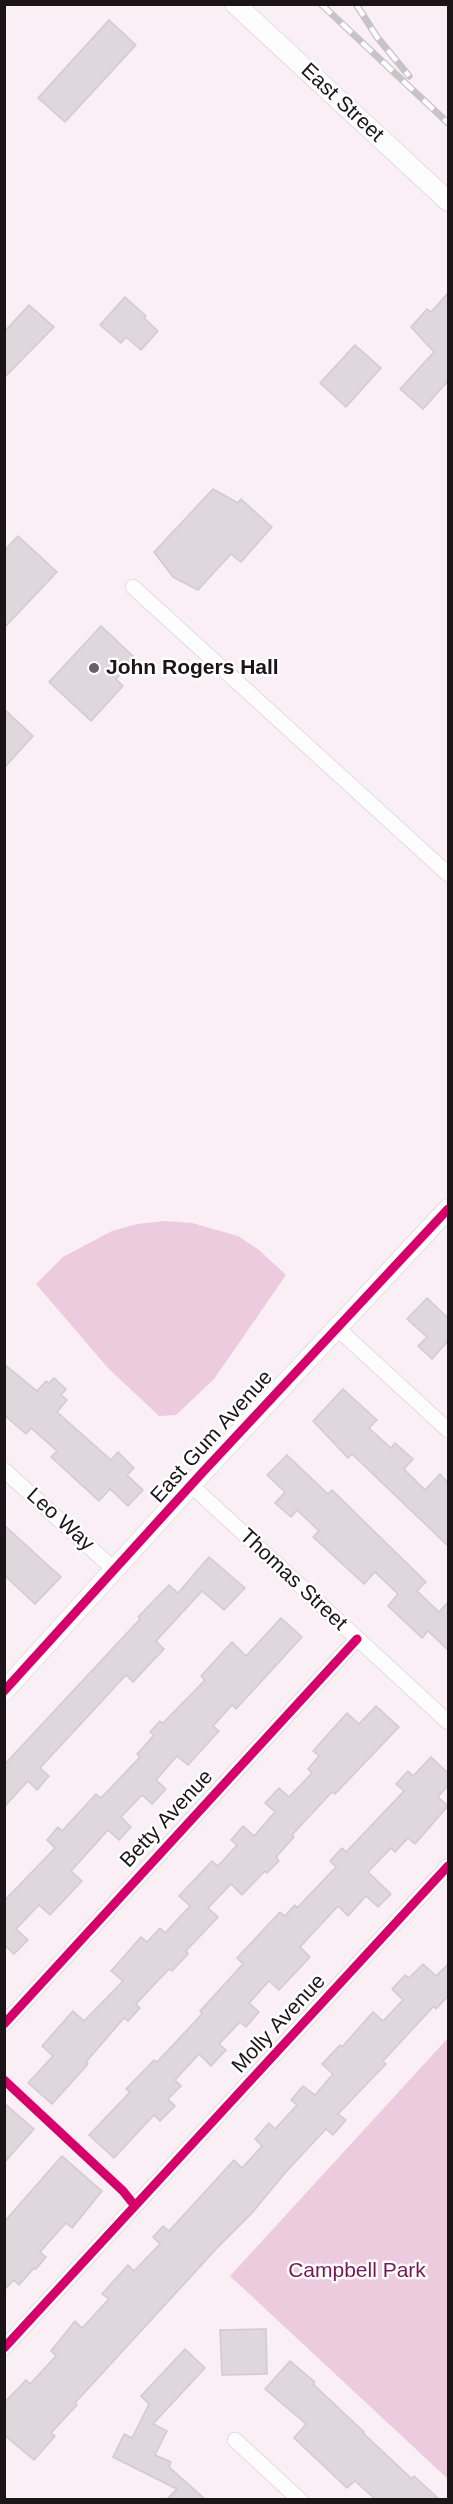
<!DOCTYPE html>
<html>
<head>
<meta charset="utf-8">
<style>
	body { margin:0 }
	#map { position:relative; width:453px; height:2504px; overflow:hidden; background:#f9eff4; font-family:Arial,sans-serif }
	canvas { display:block }
	.frame { position:absolute; inset:0; border:6px solid #1b1518; pointer-events:none }
</style>
</head>
<body>
<div id="map">
<canvas width="453" height="2504"></canvas>
<div class="frame"></div>
</div>
<script>
const g = document.querySelector('canvas').getContext('2d');
g.lineJoin = 'round';
function fill(path, color) {
  g.fillStyle = color;
  g.fill(path, 'evenodd');
}
function toPath(rows) {
  const path = new Path2D();
  for (const r of rows) {
    path.moveTo(r[0], r[1]);
    for (let i = 2; i < r.length; i += 2) path.lineTo(r[i], r[i + 1]);
  }
  return path;
}
function stroke(path, color, width, dash) {
  g.strokeStyle = color;
  g.lineWidth = width;
  g.lineCap = dash ? 'butt' : 'round';
  g.setLineDash(dash || []);
  g.stroke(path);
}
function label(font, color, halo, rows, align = 'center') {
  g.font = font + ' Arial,sans-serif';
  g.lineWidth = 5;
  g.setLineDash([]);
  g.textBaseline = 'middle';
  g.strokeStyle = halo;
  g.fillStyle = color;
  for (const [text, x, y, turn = 0] of rows) {
    g.save();
    g.translate(x, y);
    g.rotate((+turn || 0) * Math.PI / 180);
    g.textAlign = isNaN(turn) ? turn : align;
    if (halo) g.strokeText(text, 0, 0);
    g.fillText(text, 0, 0);
    g.restore();
  }
}
fill(toPath([
	[165,1221,192,1223,238,1236,259,1250,286,1275,214,1379,176,1415,159,1416,108,1368,36,1284,63,1257,112,1231,137,1224],
	[448,2038,448,2479,230,2276]
]), '#ebcbdd');
const building = toPath([
	[109,20,136,45,65,122,38,98,109,20],
	[448,293,448,381,423,409,400,389,434,352,411,327,427,309,431,312,448,293],
	[125,297,146,316,144,318,158,331,141,350,126,337,121,343,100,325,125,297],
	[29,305,54,327,4,378,4,332,29,305],
	[355,345,381,368,346,407,320,383,355,345],
	[213,489,238,503,241,499,272,527,241,562,231,554,198,590,173,577,154,552,213,489],
	[18,536,57,572,4,628,4,551,18,536],
	[101,626,135,658,116,679,123,686,91,721,49,682,101,626],
	[4,709,33,736,4,768,4,709],
	[427,1298,448,1318,448,1341,432,1359,418,1346,427,1337,407,1319,427,1298],
	[4,1364,37,1391,46,1381,49,1383,54,1378,66,1389,61,1395,67,1400,57,1412,111,1460,118,1452,134,1468,127,1475,143,1490,128,1506,110,1489,99,1501,51,1457,57,1451,31,1428,26,1434,4,1415,4,1364],
	[343,1389,377,1420,369,1428,391,1448,395,1443,413,1459,404,1469,425,1490,440,1474,448,1483,448,1546,352,1454,348,1458,313,1421,343,1389],
	[287,1455,328,1494,332,1490,426,1582,417,1591,439,1612,448,1602,448,1650,428,1631,422,1638,388,1606,398,1594,375,1572,364,1584,313,1537,319,1531,297,1510,291,1517,275,1503,285,1492,267,1475,287,1455],
	[4,1525,61,1577,35,1604,4,1575,4,1525],
	[209,1557,245,1588,224,1610,202,1591,156,1641,164,1649,133,1682,126,1675,40,1768,49,1776,37,1790,28,1781,4,1807,4,1765,140,1619,138,1617,169,1585,178,1593,209,1557],
	[281,1618,302,1637,236,1709,232,1705,213,1726,219,1731,188,1765,177,1756,156,1780,166,1789,152,1804,142,1795,121,1817,131,1827,119,1840,108,1830,90,1850,71,1871,82,1881,50,1915,39,1905,16,1929,28,1940,14,1954,4,1945,4,1901,55,1848,47,1840,58,1827,62,1831,96,1794,101,1798,140,1757,137,1754,154,1735,150,1732,160,1721,163,1723,205,1680,201,1676,232,1642,246,1656,281,1618],
	[376,1706,399,1727,335,1794,332,1792,292,1835,294,1837,276,1857,279,1861,267,1873,265,1871,242,1895,231,1884,208,1908,218,1917,186,1951,188,1954,172,1971,169,1969,136,2004,140,2008,128,2021,124,2018,86,2062,88,2064,52,2104,28,2083,53,2056,42,2046,73,2011,84,2021,123,1981,111,1971,141,1937,147,1942,160,1928,165,1933,190,1906,179,1896,212,1861,218,1866,237,1845,231,1840,243,1826,254,1836,275,1812,265,1803,279,1788,289,1797,312,1773,308,1769,319,1756,313,1751,347,1713,359,1724,376,1706],
	[431,1757,448,1773,448,1785,438,1797,448,1806,415,1844,408,1838,395,1852,391,1848,368,1872,391,1894,378,1907,366,1896,348,1916,338,1906,300,1947,310,1957,279,1990,269,1981,249,2003,259,2012,246,2027,240,2022,219,2044,226,2050,211,2066,199,2054,175,2080,181,2086,168,2099,175,2106,160,2121,154,2115,114,2158,89,2135,130,2092,126,2089,154,2060,157,2062,202,2014,200,2011,243,1964,237,1958,280,1912,285,1916,295,1905,297,1908,336,1867,330,1861,342,1848,346,1852,404,1791,396,1784,408,1771,413,1776,431,1757],
	[423,1964,436,1976,448,1964,448,1996,436,2009,434,2006,383,2061,386,2064,338,2114,346,2120,333,2135,326,2129,285,2173,252,2213,217,2248,75,2403,77,2405,51,2433,55,2436,34,2460,4,2435,4,2403,26,2380,30,2384,56,2356,51,2351,75,2321,82,2328,109,2299,102,2294,128,2265,134,2271,160,2244,153,2237,163,2226,169,2231,234,2160,242,2168,262,2146,255,2139,269,2123,275,2129,297,2105,291,2100,303,2086,315,2095,333,2074,322,2064,340,2045,342,2047,373,2012,383,2021,403,2000,392,1989,405,1975,409,1978,423,1964],
	[4,2103,34,2129,4,2163,4,2103],
	[62,2156,102,2191,72,2228,66,2223,40,2252,46,2257,36,2269,34,2268,19,2285,14,2280,4,2290,4,2222,62,2156],
	[266,2329,267,2374,222,2375,220,2330,266,2329],
	[185,2349,205,2368,153,2424,167,2431,155,2455,171,2462,169,2467,205,2499,167,2499,177,2489,113,2457,124,2434,132,2438,149,2404,141,2396,185,2349],
	[290,2361,315,2382,313,2384,364,2432,363,2433,412,2479,414,2476,439,2499,375,2499,355,2481,347,2488,328,2470,294,2438,306,2424,265,2389,290,2361]
]);
fill(building, '#dfd7db');
stroke(building, '#d1cace', 1.5);
const street = toPath([
	[133,587,448,874],
	[337,1328,448,1430],
	[4,1470,116,1571],
	[192,1486,448,1722],
	[4,2024,357,1639],
	[4,2348,448,1866],
	[235,2440,300,2500]
]);
const secondary = toPath([
	[235,4,448,201],
	[4,1691,201,1474,448,1209]
]);
stroke(street, '#d2cbcf', 16);
stroke(secondary, '#d2cbcf', 21);
stroke(street, '#fefdfd', 15);
stroke(secondary, '#fefdfd', 20);
const rail = toPath([
	[321,4,448,123],
	[356,4,377,37,409,76]
]);
stroke(rail, '#c8c4c6', 7);
stroke(rail, '#fefefe', 4.5, [14]);
stroke(toPath([
	[4,1691,201,1474,448,1209],
	[4,2024,357,1639],
	[4,2080,123,2191,135,2206],
	[4,2348,448,1866]
]), '#d6006c', 9);
for (const [x, y, r, color] of [
	[94,668,6,"#696165"]
]) {
  const dot = new Path2D();
  dot.arc(x, y, r, 0, 2 * Math.PI);
  g.fillStyle = color;
  g.fill(dot);
  stroke(dot, '#fefefe', 2);
}
label('21px', '#1b1518', '#fefefe', [
	["East Street",342,103,43],
	["East Gum Avenue",212,1437,-48],
	["Leo Way",60,1520,42],
	["Thomas Street",293,1580,43],
	["Betty Avenue",167,1819,-47],
	["Molly Avenue",279,2024,-47]
]);
label('bold 21px', '#1b1518', '#fefefe', [
	["John Rogers Hall",106,668]
], 'left');
label('21px', '#741858', '#fefefe', [
	["Campbell Park",357,2271]
]);
</script>
</body>
</html>
